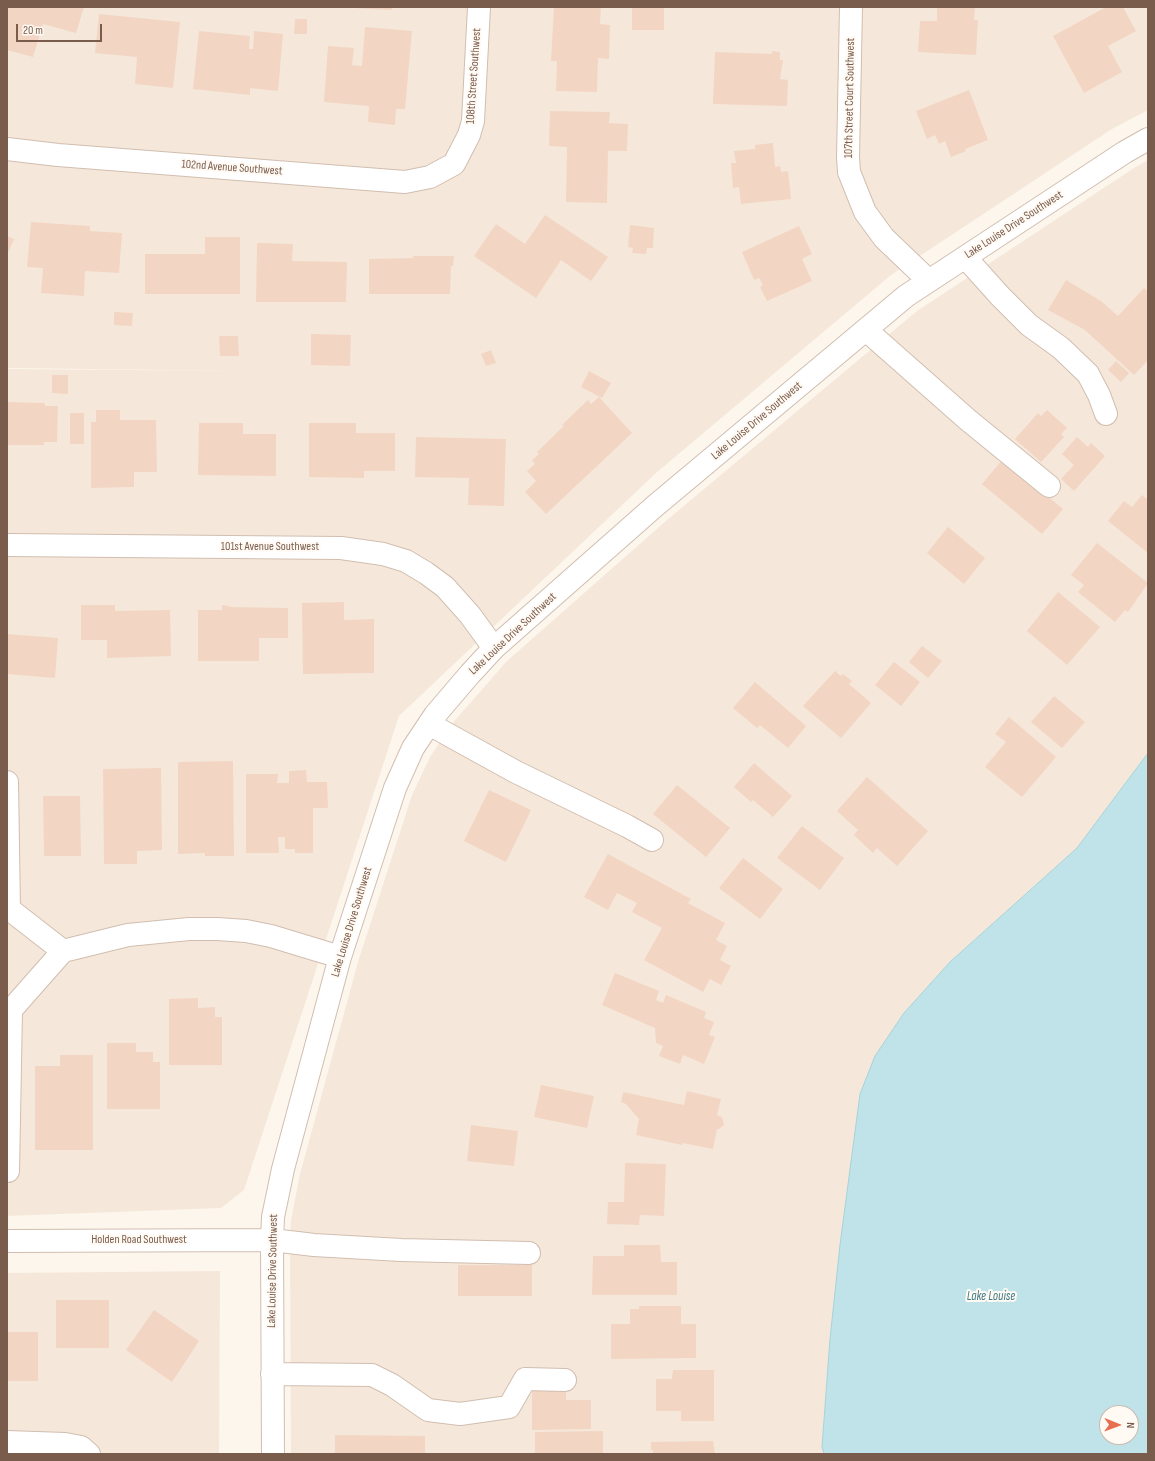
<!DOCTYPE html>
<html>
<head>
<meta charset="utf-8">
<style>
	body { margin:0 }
	#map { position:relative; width:1155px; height:1461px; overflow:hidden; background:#fdf6ec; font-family:"Sofia Sans Condensed",sans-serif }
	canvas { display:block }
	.frame { position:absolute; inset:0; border:8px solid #7a5c4d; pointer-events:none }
	.north { position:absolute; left:1099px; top:1405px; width:40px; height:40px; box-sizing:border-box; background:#fffaf3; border:1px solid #cabbb1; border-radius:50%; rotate:91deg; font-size:11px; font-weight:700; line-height:16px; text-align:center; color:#7a5c4d }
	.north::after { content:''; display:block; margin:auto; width:14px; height:18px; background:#e76f51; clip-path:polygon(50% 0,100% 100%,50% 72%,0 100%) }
	.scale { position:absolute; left:16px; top:24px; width:86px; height:18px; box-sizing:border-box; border:2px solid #7a5c4d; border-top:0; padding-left:5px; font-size:12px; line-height:14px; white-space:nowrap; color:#7a5c4d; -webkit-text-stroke:3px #fffaf3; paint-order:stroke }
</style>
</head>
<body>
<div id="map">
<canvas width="1155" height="1461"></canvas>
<div class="frame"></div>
<div class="north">N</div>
<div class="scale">20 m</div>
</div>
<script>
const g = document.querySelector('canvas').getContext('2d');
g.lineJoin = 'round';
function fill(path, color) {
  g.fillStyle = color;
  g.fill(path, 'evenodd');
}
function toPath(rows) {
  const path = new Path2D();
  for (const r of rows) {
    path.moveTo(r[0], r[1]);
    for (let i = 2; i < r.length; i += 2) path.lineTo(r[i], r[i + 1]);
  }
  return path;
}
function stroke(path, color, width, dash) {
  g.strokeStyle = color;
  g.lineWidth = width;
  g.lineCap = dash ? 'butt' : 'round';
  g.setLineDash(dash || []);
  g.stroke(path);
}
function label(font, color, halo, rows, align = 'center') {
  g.font = font + ' "Sofia Sans Condensed",sans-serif';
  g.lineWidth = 4;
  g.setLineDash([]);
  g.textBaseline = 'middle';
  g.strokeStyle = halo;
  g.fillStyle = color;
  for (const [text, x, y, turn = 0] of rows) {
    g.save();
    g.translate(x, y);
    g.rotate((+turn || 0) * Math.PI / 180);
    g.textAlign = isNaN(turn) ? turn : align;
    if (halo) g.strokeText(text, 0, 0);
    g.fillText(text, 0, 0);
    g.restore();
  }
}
fill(toPath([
	[7,7,1148,7,1148,110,1112,129,891,275,656,473,399,716,244,1190,221,1208,7,1216,7,369,259,371,7,368],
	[1148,160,1148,753,1077,848,950,962,904,1013,860,1094,830,1339,822,1447,824,1454,291,1454,290,1240,291,1220,300,1174,358,962,412,795,430,757,450,726,507,661,667,520,917,311,1134,168],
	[220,1271,219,1454,7,1454,7,1273]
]), '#f5e8da');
const water = toPath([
	[1148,753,1148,1454,824,1454,822,1447,830,1339,840,1245,860,1094,875,1056,904,1013,950,962,1077,848,1148,753],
	[1107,1413,1131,1413,1131,1437,1107,1437,1107,1413]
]);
fill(water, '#bfe3e8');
stroke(water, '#a5d3da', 1);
fill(toPath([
	[7,7,84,7,76,33,43,24,33,57,7,50],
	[354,7,392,7,392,10,354,8],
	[554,7,601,7,600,24,610,25,609,59,598,58,597,92,556,91,557,61,551,61],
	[632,7,664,7,664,30,632,30],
	[937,7,975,7,974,20,978,20,976,55,918,52,920,21,937,21],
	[1106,7,1123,7,1136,31,1108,46,1122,72,1084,93,1053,36],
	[99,14,180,22,173,88,135,84,137,57,95,53],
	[295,19,307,19,307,34,294,34],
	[365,27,412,31,405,109,396,109,395,125,368,122,369,106,324,102,328,46,354,48,352,65,362,66],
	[199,31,250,36,249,49,253,49,254,31,283,34,278,91,250,88,250,95,193,89],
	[772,51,780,52,780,60,783,60,780,79,788,80,787,106,713,104,715,52,772,54],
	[969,90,988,140,965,149,966,151,951,157,945,141,939,144,935,135,927,139,916,111],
	[550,111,610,112,609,123,628,124,627,151,608,151,607,203,566,202,567,147,549,146],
	[773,143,775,167,780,166,781,172,788,171,791,199,741,204,739,187,733,188,731,163,736,163,734,151,755,149,755,145],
	[545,215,608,257,591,281,561,260,536,298,474,256,496,224,525,244],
	[31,222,90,226,90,231,122,233,119,273,85,271,84,296,41,293,43,268,27,267],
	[630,225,654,228,653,248,647,248,646,254,632,253,633,248,628,247],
	[799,226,812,254,802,259,812,281,767,301,760,287,763,285,759,278,754,280,742,252],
	[7,236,14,239,7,255],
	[205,237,240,237,240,294,145,294,145,254,205,254],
	[257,243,293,244,292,261,347,262,346,302,256,302],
	[413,256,454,256,453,266,451,266,450,294,369,294,369,259,413,258],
	[1066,280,1101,301,1118,316,1144,288,1148,292,1148,360,1134,375,1085,330,1048,310],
	[114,312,133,313,132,326,114,325],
	[311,334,351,335,350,366,311,365],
	[219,336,238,336,239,356,220,356],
	[491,350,496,363,486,366,481,354],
	[1116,361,1129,373,1121,382,1108,370],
	[589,371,611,383,602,398,581,387],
	[52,375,68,375,68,394,52,393],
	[599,397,632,433,546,514,525,492,536,481,527,471,535,464,532,460,539,454,537,452,564,426,562,425,588,400,591,404],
	[7,402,45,403,45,406,58,406,57,442,44,442,44,445,7,445],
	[96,410,120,410,120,420,156,420,157,472,134,472,134,487,91,488,91,422,96,422],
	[1047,410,1067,428,1061,434,1064,437,1041,462,1015,439,1038,413,1041,416],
	[70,413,84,413,84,444,70,444],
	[199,423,243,423,243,434,276,434,276,476,198,475],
	[309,423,356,423,356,433,395,433,395,471,364,471,364,478,309,477],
	[416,437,506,439,504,506,468,505,469,478,415,477],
	[1077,437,1088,447,1091,443,1105,456,1074,491,1061,479,1074,465,1062,454],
	[1003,459,1063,509,1042,534,982,484],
	[1142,495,1148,500,1148,553,1108,521,1124,501,1132,507],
	[948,527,985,558,964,584,927,553],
	[1097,543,1148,583,1128,612,1125,610,1115,622,1078,592,1084,585,1071,575],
	[1058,592,1100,627,1067,665,1027,631],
	[344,602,344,620,374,619,374,673,303,674,302,603],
	[81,605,115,605,115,611,170,610,171,656,107,658,107,640,81,640],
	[222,605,229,606,229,607,288,608,288,638,259,638,259,661,198,661,198,610,222,610],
	[7,634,58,638,55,678,7,674],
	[922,646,942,661,928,678,909,662],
	[894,662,920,682,901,706,875,685],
	[835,671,841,676,843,674,852,681,849,684,871,703,841,738,803,706],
	[755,682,806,726,788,748,760,725,757,728,733,708],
	[1054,696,1085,722,1062,748,1031,722],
	[1009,717,1056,757,1022,797,985,767,1006,742,995,734],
	[233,761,234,856,205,856,205,853,178,854,178,762],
	[754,763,792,796,773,817,753,800,751,802,734,787],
	[161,768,162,850,137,851,137,864,104,864,103,769],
	[306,770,307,782,327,782,328,808,313,808,313,853,295,853,295,849,285,849,285,837,278,837,279,853,246,853,246,774,278,774,277,783,289,783,289,771],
	[867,777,928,831,897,866,877,848,873,853,854,835,858,830,837,811],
	[677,785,730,828,706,857,653,814],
	[489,790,531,810,506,862,464,841],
	[43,796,80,796,81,856,44,856],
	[802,826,844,858,820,890,777,858],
	[608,854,691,899,688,903,725,923,716,940,727,946,720,960,731,966,721,985,710,979,703,992,644,960,662,928,632,912,637,903,617,893,608,910,584,897],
	[743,858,783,889,760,919,719,888],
	[615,973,659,991,656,1000,663,1003,666,995,706,1012,704,1018,714,1022,709,1035,715,1037,704,1064,683,1055,680,1064,659,1056,663,1046,656,1043,655,1028,602,1005],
	[198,998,198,1008,215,1007,215,1017,222,1017,222,1065,169,1065,169,999],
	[107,1043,136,1043,136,1052,153,1052,153,1062,160,1062,160,1109,107,1109],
	[60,1055,93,1055,93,1150,35,1150,35,1066,60,1066],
	[541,1085,594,1096,587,1128,534,1117],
	[687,1091,721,1099,717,1115,722,1117,724,1125,719,1129,717,1129,713,1149,682,1143,682,1145,636,1135,639,1119,626,1104,621,1102,623,1092,684,1105],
	[471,1125,518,1131,514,1166,467,1161],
	[625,1163,666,1164,664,1216,640,1215,639,1225,607,1224,608,1202,624,1202],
	[624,1245,660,1245,661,1262,677,1262,677,1295,592,1295,593,1256,624,1256],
	[458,1265,532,1265,532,1296,458,1296],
	[56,1300,109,1300,109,1348,56,1348],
	[639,1306,681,1306,681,1324,696,1324,696,1358,611,1359,611,1324,630,1324,630,1309,639,1309],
	[154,1310,199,1341,172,1382,126,1350],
	[7,1332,38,1332,38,1381,7,1381],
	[673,1370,714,1370,714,1421,681,1421,681,1411,656,1411,656,1379,672,1379],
	[532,1390,566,1390,566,1400,591,1400,591,1429,532,1430],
	[603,1431,603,1454,535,1454,535,1432],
	[335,1435,425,1436,425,1454,335,1454],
	[713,1441,715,1454,653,1454,653,1450,651,1450,651,1442]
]), '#f3d5c3');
const minor = toPath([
	[851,7,848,157,849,172,865,212,884,238,929,281],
	[7,149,58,155,405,182,430,177,454,164,469,135,473,121,479,7],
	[965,257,1000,296,1029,325,1061,348,1088,374,1099,395,1106,414],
	[866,330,968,420,1049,486],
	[7,545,341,548,383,554,406,561,426,573,445,587,470,615,494,648],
	[429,724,516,772,627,826,652,840],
	[7,782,9,909,63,951,11,1010,8,1171],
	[63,951,128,935,189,929,217,929,246,931,271,936,340,957],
	[7,1241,272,1240,314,1245,401,1250,529,1253],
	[272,1374,372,1375,392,1385,428,1410,460,1414,509,1407,525,1379,565,1380],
	[7,1442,65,1444,81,1447,89,1454],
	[273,1454,272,1240,273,1217,283,1169,340,957,395,788,413,748,435,715,470,674,494,648,655,506,906,296,1125,152,1148,139]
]);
stroke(minor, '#d1beb0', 24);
stroke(minor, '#fff', 22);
label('12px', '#7a5c4d', '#fffaf3', [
	["108th Street Southwest",474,76,-86],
	["107th Street Court Southwest",850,98,-89],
	["102nd Avenue Southwest",232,168,4],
	["Lake Louise Drive Southwest",1014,225,-33],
	["Lake Louise Drive Southwest",757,421,-40],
	["101st Avenue Southwest",270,547],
	["Lake Louise Drive Southwest",513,634,-43],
	["Lake Louise Drive Southwest",352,922,-73],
	["Holden Road Southwest",139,1240],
	["Lake Louise Drive Southwest",273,1271,-89]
]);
label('italic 13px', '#437c86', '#fffaf3', [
	["Lake Louise",991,1297]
]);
</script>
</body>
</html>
